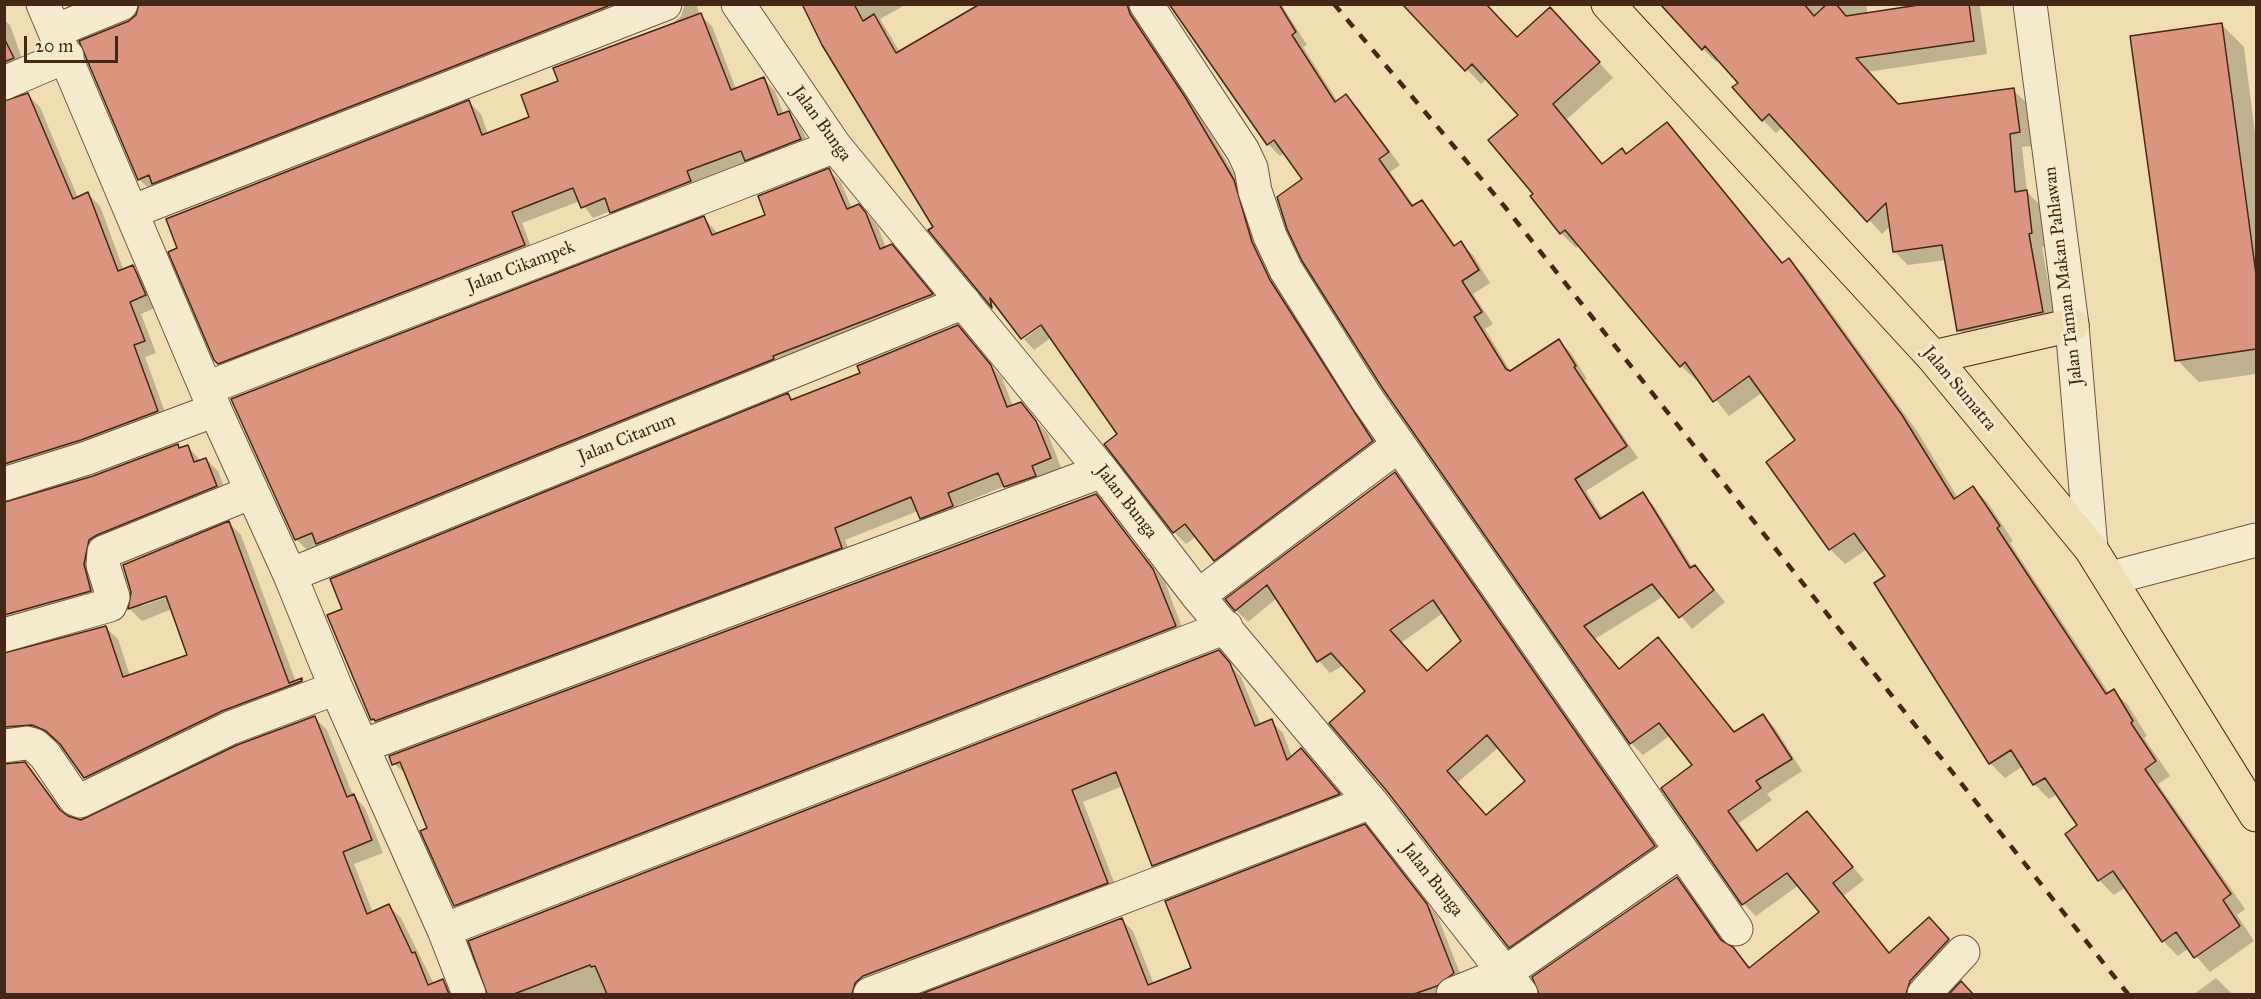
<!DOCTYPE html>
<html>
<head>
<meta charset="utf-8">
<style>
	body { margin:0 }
	#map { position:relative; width:2261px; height:999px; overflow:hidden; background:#f0deb2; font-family:"IM FELL Great Primer",serif }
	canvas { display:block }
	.frame { position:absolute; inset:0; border:6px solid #442715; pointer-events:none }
	.scale { position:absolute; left:24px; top:36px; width:94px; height:27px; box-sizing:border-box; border:3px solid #442715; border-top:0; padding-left:8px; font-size:18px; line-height:21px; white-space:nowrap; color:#442715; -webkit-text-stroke:4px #f5eacd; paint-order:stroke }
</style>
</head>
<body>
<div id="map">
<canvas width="2261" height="999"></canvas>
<div class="frame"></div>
<div class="scale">20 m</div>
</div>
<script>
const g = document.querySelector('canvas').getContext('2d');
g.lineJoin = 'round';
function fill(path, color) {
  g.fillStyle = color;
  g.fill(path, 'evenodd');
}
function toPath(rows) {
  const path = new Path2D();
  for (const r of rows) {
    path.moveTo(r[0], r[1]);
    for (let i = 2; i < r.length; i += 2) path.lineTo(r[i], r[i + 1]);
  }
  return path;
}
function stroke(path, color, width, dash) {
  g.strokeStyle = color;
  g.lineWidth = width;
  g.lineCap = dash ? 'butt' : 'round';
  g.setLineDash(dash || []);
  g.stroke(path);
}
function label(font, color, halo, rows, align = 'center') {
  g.font = font + ' "IM FELL Great Primer",serif';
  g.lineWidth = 6;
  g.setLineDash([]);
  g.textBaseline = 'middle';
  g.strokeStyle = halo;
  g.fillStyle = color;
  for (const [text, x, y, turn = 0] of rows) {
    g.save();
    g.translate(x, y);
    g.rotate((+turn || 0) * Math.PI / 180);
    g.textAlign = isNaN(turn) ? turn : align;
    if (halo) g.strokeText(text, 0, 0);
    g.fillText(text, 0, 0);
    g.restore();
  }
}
fill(toPath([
	[65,4,109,4,77,18],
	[141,4,652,4,151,191,139,179,81,42,137,17],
	[685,4,696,4,700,15,712,26,736,89,764,79,775,91,784,115,788,113,800,125,812,151,623,223,611,211,593,218,580,201,522,223,535,257,230,375,219,363,469,102,481,114,488,134,531,118,560,82,554,69,673,23,681,16],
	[803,4,907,4,880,19,900,52,983,4,1144,4,1142,27,1196,110,1246,194,1384,453,1227,572,1197,536,1186,544,1174,532,1119,434,1052,337,1034,350,1024,339,1048,321,1001,310,1003,316,930,230,935,228],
	[1171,4,1281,4,1307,45,1303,47,1338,102,1346,96,1358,108,1400,165,1390,172,1415,207,1422,202,1433,214,1456,246,1461,243,1473,255,1490,283,1473,294,1493,324,1485,329,1511,372,1559,341,1571,353,1587,379,1585,380,1638,458,1586,491,1603,519,1642,494,1654,506,1693,568,1706,579,1725,602,1692,629,1664,596,1595,639,1620,670,1658,639,1736,733,1763,716,1775,728,1802,771,1767,794,1772,800,1739,823,1759,852,1807,813,1864,880,1843,896,1890,954,1941,931,1960,952,1921,994,1541,994,1677,879,1689,891,1726,945,1751,968,1821,912,1799,885,1756,916,1744,904,1663,788,1695,765,1671,735,1643,755,1631,743,1304,180,1285,153,1280,156,1268,144],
	[1405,4,1517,39,1565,24,1613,78,1567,119,1603,165,1627,155,1666,124,1681,138,1784,264,1789,260,1804,275,1917,431,1958,498,1973,488,1988,503,2013,541,2010,543,2109,693,2113,691,2128,705,2147,736,2144,738,2170,776,2158,784,2245,909,2237,915,2254,941,2210,972,2189,948,2178,956,2163,941,2126,887,2114,895,2099,880,2079,826,2058,794,2049,799,2034,784,2023,766,2005,778,1990,763,1887,576,1867,549,1845,564,1830,549,1768,462,1797,441,1763,392,1729,416,1698,378,1696,380,1681,366,1579,245,1576,248,1561,233,1535,194,1521,115,1487,78,1481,84],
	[1679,4,1866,4,1868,15,1908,9,1907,4,1993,4,1980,6,1987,54,1867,72,1899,106,2013,90,2027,103,2032,146,2022,147,2027,192,2040,205,2045,246,2042,247,2056,326,1972,344,1959,330,1946,260,1908,265,1894,251,1891,225,1882,234,1783,127,1776,133,1763,120,1740,83,1719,59,1716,62,1703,49],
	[4,20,10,25,26,70,4,81],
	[2222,25,2244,47,2256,141,2256,374,2199,382,2177,360],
	[28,95,40,107,78,198,88,194,100,206,124,271,133,267,145,279,157,307,141,314,156,353,145,357,169,423,4,482,4,102],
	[829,170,841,182,852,209,858,206,871,218,878,227,886,248,903,258,943,307,308,551,296,539,704,218,718,234,767,215],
	[957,327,1002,378,1013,406,1020,403,1048,434,1062,470,1017,498,1005,486,958,505,964,518,933,530,921,518,918,511,845,540,853,559,384,731,372,719,788,395,794,401,862,374],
	[177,446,181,449,188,447,201,461,206,459,218,471,228,498,109,547,102,603,4,633,4,503,94,477],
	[1395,474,1406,486,1666,858,1522,959,1510,947,1367,692,1344,665,1330,673,1319,661,1277,598,1248,622,1236,610],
	[1443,613,1463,641,1428,673,1401,643],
	[1499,747,1527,782,1487,817,1457,783],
	[1095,495,1165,582,1186,638,467,917,455,905,407,775,394,764],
	[229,523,241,535,296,682,301,680,313,693,97,790,60,742,45,736,4,743,4,655,105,627,118,639,130,676,189,656,172,609,142,621,130,609,133,592],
	[172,592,173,595,142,606,142,603],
	[1218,652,1241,677,1261,725,1271,721,1283,733,1292,757,1301,750,1350,806,1165,877,1153,865,1123,786,1083,802,1119,895,867,994,489,994,470,942],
	[315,718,327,730,353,795,365,808,383,853,354,864,373,913,389,906,401,918,434,984,443,981,455,994,4,994,4,765,24,764,67,818,81,821],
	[1364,826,1438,917,1465,986,1450,994,925,994,1121,919,1133,931,1154,984,1193,969],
	[2216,978,2232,994,2194,994]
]), '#0003');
const building = toPath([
	[139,4,607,4,608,6,152,184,149,175,138,180,79,41,129,21,136,15,139,4],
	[802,4,854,4,863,21,874,14,896,53,980,4,1127,4,1130,14,1185,97,1234,180,1252,242,1270,280,1373,441,1214,561,1185,524,1173,533,1104,444,1117,434,1041,325,1021,339,990,298,992,308,928,230,933,227,822,45,802,4],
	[1169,4,1279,4,1296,32,1292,35,1335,102,1346,94,1389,152,1379,159,1412,206,1422,200,1454,246,1461,241,1479,270,1462,281,1482,312,1474,317,1506,369,1510,371,1559,339,1576,366,1574,367,1627,446,1575,479,1600,519,1643,492,1690,568,1695,565,1714,590,1679,618,1652,584,1584,626,1619,669,1658,637,1734,732,1763,714,1792,759,1756,781,1761,788,1728,811,1757,851,1807,811,1853,867,1833,883,1889,953,1929,917,1949,939,1910,981,1906,994,1539,994,1532,977,1677,877,1721,940,1733,947,1749,968,1819,912,1787,873,1742,905,1661,788,1692,765,1659,723,1630,744,1383,389,1302,261,1287,229,1277,197,1302,179,1274,140,1267,145,1169,4],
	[1402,4,1486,4,1517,37,1550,7,1600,62,1553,104,1602,164,1622,148,1626,154,1667,122,1782,263,1789,258,1902,415,1954,499,1973,486,2000,526,1997,528,2106,694,2114,689,2133,721,2131,723,2156,761,2145,769,2231,894,2223,900,2240,926,2194,958,2176,932,2162,942,2113,871,2098,881,2065,834,2077,825,2045,778,2033,785,2011,750,1989,764,1874,583,1885,576,1854,533,1829,550,1766,462,1795,440,1749,376,1713,402,1685,362,1680,367,1565,230,1560,234,1530,196,1533,194,1488,140,1518,115,1472,64,1465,71,1402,4],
	[1660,4,1804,4,1814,16,1827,4,1836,4,1846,16,1925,4,1969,4,1974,41,1856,58,1898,104,2014,88,2020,132,2010,134,2015,192,2027,190,2032,233,2029,234,2043,312,1957,331,1942,245,1893,252,1886,203,1867,222,1769,114,1762,121,1732,87,1738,83,1705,46,1702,50,1660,4],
	[701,13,731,90,764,77,778,115,789,111,801,139,745,161,741,151,687,171,691,181,610,213,605,198,581,208,573,188,512,212,525,245,218,364,214,360,168,252,177,248,166,219,469,100,482,135,529,117,521,95,558,81,553,68,701,13],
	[2222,23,2256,274,2256,349,2175,361,2130,36,2222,23],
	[4,38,14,58,4,62,4,38],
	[28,93,73,199,88,192,118,271,133,265,146,295,130,302,145,341,134,345,158,411,81,440,4,464,4,101,28,93],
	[829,168,847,209,859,204,866,213,880,249,892,244,933,294,773,356,774,359,316,544,312,533,295,540,231,399,704,216,712,235,765,215,758,196,829,168],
	[958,325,991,365,1007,407,1021,402,1036,421,1051,458,1032,466,1036,476,1004,487,998,473,948,493,953,506,920,519,911,497,835,528,842,548,375,721,374,719,371,720,327,615,342,609,330,579,788,393,791,400,860,373,857,366,958,325],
	[178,444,179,448,188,445,194,462,206,458,217,486,97,535,89,540,84,564,91,591,4,615,5,502,93,476,178,444],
	[1395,472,1655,846,1509,948,1386,790,1329,723,1365,691,1331,653,1317,662,1267,585,1235,611,1225,599,1395,472],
	[1433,600,1461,641,1427,671,1390,630,1433,600],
	[1487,735,1525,781,1486,815,1447,771,1487,735],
	[1096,494,1153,569,1176,626,454,906,420,831,427,828,400,762,392,765,389,756,1096,494],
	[229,521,289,683,302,678,302,681,222,711,84,778,60,744,46,731,32,725,4,727,4,653,106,626,123,677,187,655,166,596,128,609,131,592,123,565,229,521],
	[1219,650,1230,663,1255,726,1272,719,1287,760,1301,748,1340,794,1152,866,1116,772,1072,790,1108,883,863,976,855,983,852,994,607,994,595,966,591,967,590,965,514,994,487,994,468,941,1219,650],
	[315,716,347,797,354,794,372,840,343,852,367,914,389,904,412,953,415,952,428,985,443,979,449,994,4,994,4,764,25,762,60,810,68,816,81,820,237,745,315,716],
	[1365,824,1427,904,1454,973,1437,986,1414,994,921,994,1122,918,1148,985,1191,968,1165,901,1365,824],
	[1961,981,1973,994,1949,994,1961,981]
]);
fill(building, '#db957f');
stroke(building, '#442715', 1.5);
const minor = toPath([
	[43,4,215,410,290,575,336,688,444,930,469,994],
	[738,4,835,146,1102,471,1198,596,1371,802,1521,994],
	[1146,4,1243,151,1251,168,1255,191,1270,236,1286,270,1367,399,1736,929],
	[2030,4,2072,325,2091,549],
	[55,31,121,4],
	[4,83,67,56],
	[131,212,665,4],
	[207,388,835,146],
	[4,484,87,458,215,410],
	[290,575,964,302],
	[2111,578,2256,540],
	[1198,596,1399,445],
	[4,635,110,605,113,597,103,565,104,552,252,492],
	[4,746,27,743,34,745,45,755,75,799,80,801,230,728,336,688],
	[362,746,1102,471],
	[444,930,1226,627],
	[870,994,1371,802],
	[1453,994,1505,973,1681,851],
	[1924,994,1963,952]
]);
const highway = toPath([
	[1608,4,1933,357,2091,549,2256,815],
	[1933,357,2072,325]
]);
stroke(minor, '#6f553c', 35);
stroke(highway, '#442715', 35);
stroke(minor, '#f5eacd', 33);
stroke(highway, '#f0deb2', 33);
stroke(toPath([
	[1334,4,1505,207,2128,994]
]), '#442715', 4.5, [10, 10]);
label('18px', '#442715', '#f5eacd', [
	["Jalan Bunga",821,124,54],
	["Jalan Cikampek",521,267,-21],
	["Jalan Taman Makan Pahlawan",2064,276,-97],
	["Jalan Sumatra",1959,389,50],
	["Jalan Citarum",627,439,-22],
	["Jalan Bunga",1126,502,52],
	["Jalan Bunga",1432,880,52]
]);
</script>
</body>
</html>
